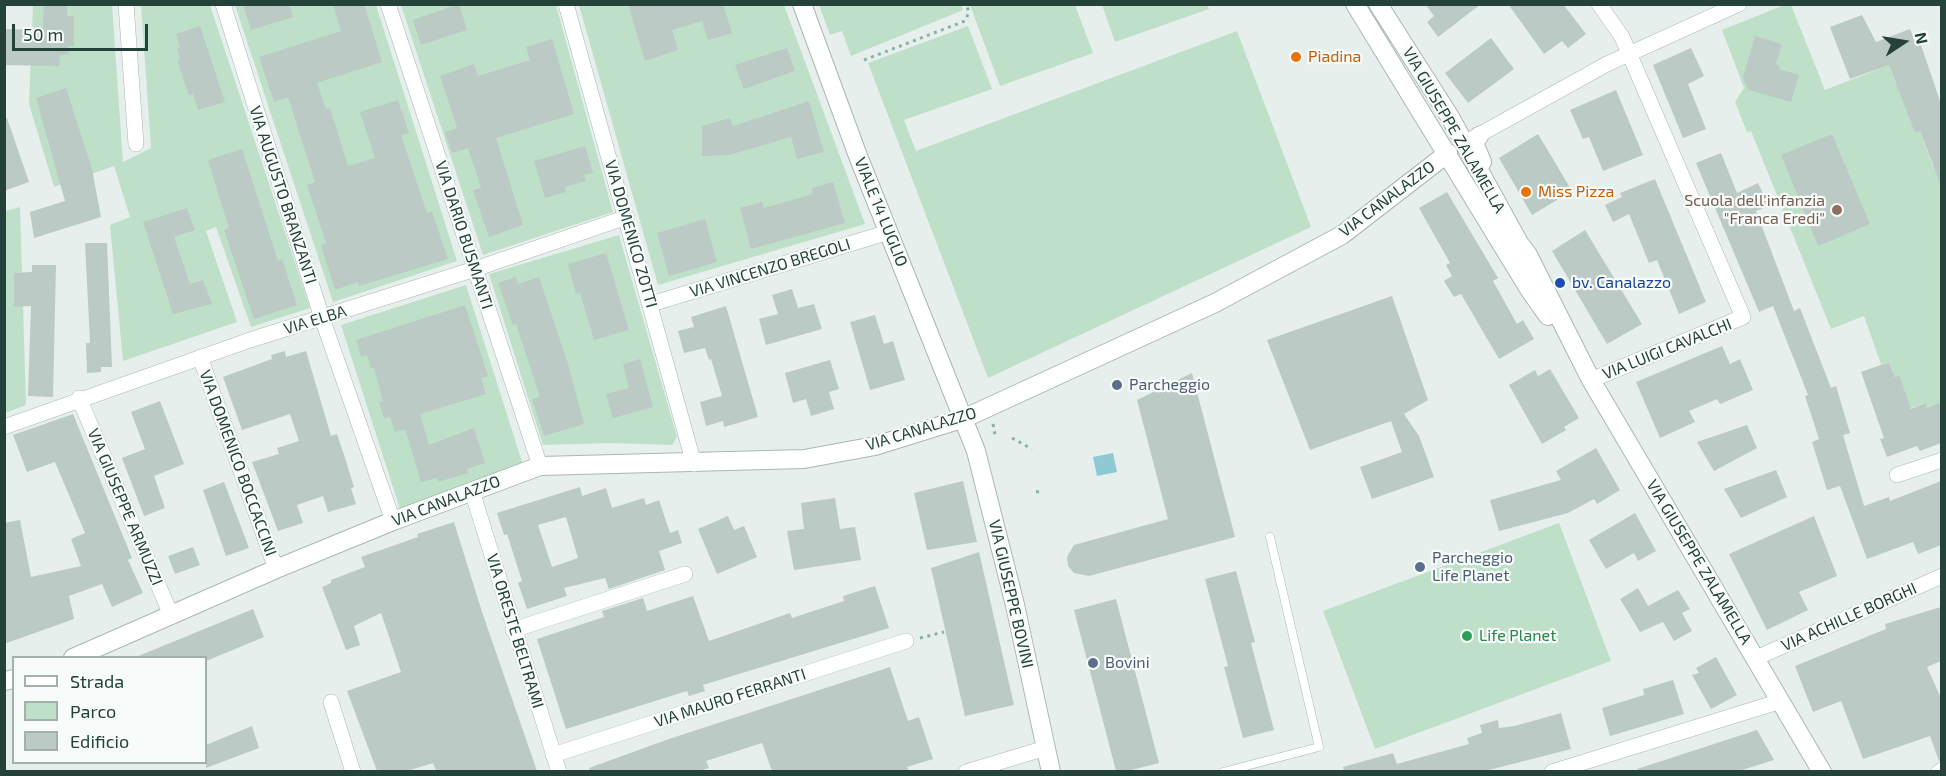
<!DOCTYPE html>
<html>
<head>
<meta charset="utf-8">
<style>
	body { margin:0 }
	#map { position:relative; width:1946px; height:776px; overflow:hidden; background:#e6efeb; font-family:"Exo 2",sans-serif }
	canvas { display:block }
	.frame { position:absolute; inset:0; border:6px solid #24423a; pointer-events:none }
	.legend { position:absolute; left:12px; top:656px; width:195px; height:108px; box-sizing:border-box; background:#f7fbf9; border:2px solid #a3b1ad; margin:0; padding:8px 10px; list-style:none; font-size:18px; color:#24423a }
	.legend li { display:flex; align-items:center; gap:12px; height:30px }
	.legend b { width:30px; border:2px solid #a3b1ad }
	.north { position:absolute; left:1874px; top:12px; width:60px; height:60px; -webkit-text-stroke:4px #f7fbf9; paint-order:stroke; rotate:78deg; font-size:16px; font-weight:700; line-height:24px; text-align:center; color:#24423a }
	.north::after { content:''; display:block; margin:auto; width:21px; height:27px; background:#24423a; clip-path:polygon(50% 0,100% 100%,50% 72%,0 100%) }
	.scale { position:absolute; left:12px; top:24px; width:136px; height:27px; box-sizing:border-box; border:3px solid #24423a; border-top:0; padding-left:8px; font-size:18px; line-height:21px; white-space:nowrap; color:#24423a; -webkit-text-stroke:4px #f7fbf9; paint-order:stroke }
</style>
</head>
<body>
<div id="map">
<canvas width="1946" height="776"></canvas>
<div class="frame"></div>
<ul class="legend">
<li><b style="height:8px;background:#fff"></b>Strada</li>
<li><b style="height:16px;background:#bfe0c8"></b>Parco</li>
<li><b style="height:16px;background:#bbcac4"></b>Edificio</li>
</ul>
<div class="north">N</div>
<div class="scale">50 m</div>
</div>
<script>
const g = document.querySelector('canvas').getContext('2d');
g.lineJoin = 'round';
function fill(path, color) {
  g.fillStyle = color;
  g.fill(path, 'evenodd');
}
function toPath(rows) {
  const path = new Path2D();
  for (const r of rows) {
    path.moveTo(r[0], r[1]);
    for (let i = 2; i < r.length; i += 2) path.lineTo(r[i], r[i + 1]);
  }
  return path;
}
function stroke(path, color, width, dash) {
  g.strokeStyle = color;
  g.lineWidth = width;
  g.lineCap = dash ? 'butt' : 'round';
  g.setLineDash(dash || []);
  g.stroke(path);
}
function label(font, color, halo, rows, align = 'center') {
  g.font = font + ' "Exo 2",sans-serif';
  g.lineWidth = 4.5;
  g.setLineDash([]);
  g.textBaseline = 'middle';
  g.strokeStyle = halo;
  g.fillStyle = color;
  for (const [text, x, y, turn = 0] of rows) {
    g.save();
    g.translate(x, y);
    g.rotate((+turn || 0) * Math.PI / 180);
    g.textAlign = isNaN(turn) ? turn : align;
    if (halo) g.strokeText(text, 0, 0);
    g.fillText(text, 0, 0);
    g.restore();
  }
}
fill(toPath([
	[1207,4,1209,9,1115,42,1102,5],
	[33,5,112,5,123,162,151,148,141,5,210,5,310,308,251,327,216,227,206,231,237,322,123,361,110,225,130,217,114,166,54,187,29,104],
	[235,5,376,5,457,261,333,302],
	[401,5,556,5,613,212,483,255],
	[579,5,784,5,865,224,658,285],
	[961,5,963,10,851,56,842,31,830,35,819,5],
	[970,5,1075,5,1093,53,1000,86],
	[1784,5,1791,5,1825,90,1889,65,1896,84,1900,83,1915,133,1920,131,1933,167,1941,165,1941,402,1927,408,1924,403,1907,410,1898,375,1895,377,1889,362,1881,364,1864,316,1831,329,1751,131,1747,132,1735,102,1744,88,1722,30],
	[968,26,992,89,904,120,916,151,1237,31,1311,227,988,378,868,63],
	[20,207,26,405,5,413,5,211],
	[619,235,677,437,672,445,611,443,543,445,489,274],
	[466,285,523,465,400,509,341,325],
	[1559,523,1611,661,1375,749,1323,611]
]), '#bfe0c8');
fill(toPath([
	[1113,453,1117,472,1097,476,1093,457]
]), '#8ec9d4');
fill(toPath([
	[44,4,67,4,67,16,74,16,74,46,68,46,69,55,60,55,59,66,4,65,4,29,43,30],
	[243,4,289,4,293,17,251,30],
	[333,4,364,4,382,62,317,83,326,109,330,108,348,166,375,158,360,112,398,100,409,133,401,135,427,213,432,211,448,259,359,286,358,282,335,290,321,245,326,243,307,185,315,182,288,97,274,102,259,57,341,31],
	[459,4,467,30,421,45,413,20],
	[628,4,723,4,732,33,708,40,702,21,672,30,678,50,645,61],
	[1425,4,1481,4,1438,37,1427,22,1434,16],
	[1508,4,1563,4,1586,34,1568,48,1562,41,1544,54],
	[1862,15,1876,42,1910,29,1916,44,1920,42,1941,104,1941,186,1920,131,1915,133,1889,65,1850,79,1830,27],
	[200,26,225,102,198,110,193,94,189,96,178,63,180,58,177,48,180,47,176,34],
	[1755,36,1782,44,1776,64,1779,65,1779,69,1799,75,1791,102,1748,90,1743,78],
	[1491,38,1514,69,1468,103,1445,73],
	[552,39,574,114,496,138,523,225,489,237,473,190,481,188,468,148,452,153,445,132,457,128,440,76,474,64,478,76,530,60,526,47],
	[787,48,795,71,744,89,735,65],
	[1691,48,1704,76,1688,84,1706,129,1683,138,1653,65],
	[66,88,92,169,101,217,34,238,30,212,65,201,36,98],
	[1616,90,1643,155,1603,171,1589,137,1583,139,1570,110],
	[809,101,824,152,797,159,791,137,729,155,702,156,702,126,730,118,733,126],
	[7,118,29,182,4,191,4,119],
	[1538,134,1572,191,1532,215,1499,158],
	[1832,134,1870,224,1818,246,1781,155],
	[585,146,593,173,584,175,586,181,565,187,566,192,545,198,534,161],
	[242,149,278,261,282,259,297,305,254,319,224,230,229,228,208,160],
	[1721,153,1737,193,1758,183,1769,206,1756,211,1794,311,1800,308,1831,388,1836,386,1850,433,1843,435,1864,506,1889,497,1890,501,1941,481,1941,545,1918,554,1913,542,1867,559,1840,486,1827,490,1812,442,1819,439,1805,396,1808,395,1773,306,1759,312,1696,163],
	[1655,179,1706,302,1679,314,1657,260,1649,263,1629,214,1613,222,1605,205,1622,197,1620,193],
	[833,182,845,223,751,249,740,208,762,202,764,208,813,194,812,188],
	[1447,192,1498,278,1493,281,1517,324,1523,320,1534,339,1499,359,1461,294,1454,297,1444,281,1452,276,1446,265,1450,263,1419,208],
	[187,208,195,230,174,237,190,284,203,280,212,304,173,314,143,222],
	[705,219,717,262,669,276,657,233],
	[1585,230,1642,324,1607,344,1552,251],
	[85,243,107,243,112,367,101,367,101,372,87,373,86,343,90,343],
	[606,253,629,330,594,340,580,293,576,294,568,264],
	[32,265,56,265,53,397,28,396,31,306,14,307,14,273,32,272],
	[516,277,518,284,539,277,568,364,584,424,544,436,532,399,540,397,516,324,513,325,498,283],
	[792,289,798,308,814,304,822,329,766,345,759,319,778,314,772,295],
	[1392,296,1428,400,1404,414,1419,436,1434,477,1372,499,1360,467,1402,452,1391,421,1310,450,1267,340],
	[465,305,488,376,481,378,486,394,420,414,429,445,474,428,485,463,467,469,468,473,438,482,437,478,421,482,405,429,395,432,390,417,384,418,379,402,383,401,374,368,371,368,367,355,361,357,356,340],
	[726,306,758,417,724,427,723,421,706,426,700,402,722,396,711,359,709,360,705,348,684,353,678,331,694,327,691,317],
	[875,315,884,344,893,341,905,380,870,390,850,322],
	[1722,346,1730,364,1740,359,1753,390,1720,404,1717,399,1689,411,1695,422,1660,438,1636,382],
	[285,351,286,357,306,351,331,436,337,434,346,461,354,487,351,488,356,504,328,512,323,496,297,505,303,523,278,531,252,462,279,454,277,448,299,441,290,414,242,430,223,377,272,359,271,355],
	[640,359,653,407,613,418,606,394,629,388,623,364],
	[830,360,839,389,829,392,834,409,811,416,806,399,793,403,785,373],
	[1889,362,1895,377,1899,375,1911,409,1925,403,1927,408,1941,402,1941,443,1920,451,1917,446,1887,457,1880,439,1884,438,1861,372],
	[1550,369,1579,418,1564,427,1566,430,1542,444,1509,385,1535,370,1538,376],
	[1192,373,1235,537,1089,576,1074,573,1068,566,1067,557,1074,545,1168,519,1137,400],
	[160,401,184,464,154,476,165,508,144,516,122,458,145,449,131,412],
	[73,414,132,558,128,560,143,593,112,607,102,584,69,596,74,619,4,644,4,523,20,520,31,577,81,566,71,539,85,533,55,462,27,472,13,435],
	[1747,425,1757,448,1714,471,1697,442],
	[1596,448,1620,490,1597,504,1594,499,1568,513,1499,531,1490,500,1561,480,1556,471],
	[1776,470,1787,497,1741,518,1724,489],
	[963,481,977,542,927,550,914,493],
	[224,482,249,548,226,556,203,490],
	[580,487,582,496,606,488,612,508,644,498,646,505,659,500,670,533,678,530,682,543,659,551,665,570,609,589,605,578,564,588,567,596,527,609,518,583,522,581,507,534,504,535,497,513],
	[566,517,578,558,552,567,538,525],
	[835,498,840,529,855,527,861,560,794,570,787,531,804,529,801,503],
	[1635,513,1656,551,1638,561,1634,553,1606,569,1589,540],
	[728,516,734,530,744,526,757,557,717,574,698,529],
	[1814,516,1837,576,1799,592,1808,610,1767,630,1729,554],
	[454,522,482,612,537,771,436,771,433,763,407,771,377,771,347,691,401,672,381,613,354,626,360,645,346,650,322,587,331,583,331,580,365,567,361,557,418,537,417,534],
	[193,547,200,565,175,574,168,556],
	[979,552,1014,705,965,716,931,568],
	[1236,571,1255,642,1251,643,1274,730,1243,738,1224,667,1228,666,1205,579],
	[875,586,889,628,703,685,705,691,689,696,687,691,566,729,537,639,604,617,602,611,643,598,647,611,693,596,709,641,790,613,792,618,844,601,843,596],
	[1638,588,1648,606,1678,590,1690,609,1682,613,1692,631,1674,641,1663,622,1640,632,1620,599],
	[1116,599,1159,763,1128,771,1116,771,1074,610],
	[1941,607,1941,661,1927,667,1941,698,1941,760,1939,761,1930,736,1863,759,1841,701,1813,712,1795,666,1886,629,1885,624],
	[253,609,264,637,206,661,206,657,136,657],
	[1716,657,1737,695,1711,709,1692,675,1699,673,1696,668],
	[890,667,908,721,919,717,933,759,907,767,909,771,772,771,762,743,706,761,709,768,699,771,590,771,589,768,669,739],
	[1673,680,1684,714,1610,736,1602,708,1644,695,1643,689],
	[1561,713,1571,749,1540,757,1485,771,1344,771,1343,767,1393,753,1397,764,1469,744,1467,738,1482,733,1480,725,1498,720,1499,728,1515,726],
	[252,726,259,748,206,768,206,745],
	[1757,730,1774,760,1739,771,1638,771,1637,769]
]), '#bbcac4');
const service = toPath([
	[1223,772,1319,747,1270,537]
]);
const minor = toPath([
	[126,4,136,144],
	[223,4,322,318,393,521],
	[388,4,540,466],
	[566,4,694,464],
	[1468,141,1607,64,1739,4],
	[651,304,889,232],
	[200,357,276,569],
	[1591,380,1743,317,1622,37,1599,4],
	[79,398,171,615],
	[4,427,250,340,475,269,627,217],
	[1897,475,1942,460],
	[472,491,559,772],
	[513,630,685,574],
	[1756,658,1942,576],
	[331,702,353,772],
	[553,755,906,641],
	[966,772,1046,748],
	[1552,772,1781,701],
	[1939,772,1942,770]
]);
const tertiary = toPath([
	[802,4,858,156,976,451,1015,605,1051,772],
	[1355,4,1529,289,1548,316],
	[1378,4,1450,117,1519,243,1528,255,1591,380,1822,772],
	[1479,136,1474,143,1482,162],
	[73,658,276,569,393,521,540,466,804,459,875,446,965,418,1215,303,1342,235,1448,153],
	[4,681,14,679]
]);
stroke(service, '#a8b8b2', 9);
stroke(minor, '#a8b8b2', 16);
stroke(tertiary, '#a8b8b2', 20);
stroke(toPath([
	[864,60,965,21,969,12,966,4],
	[993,424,995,435],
	[1012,438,1032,449],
	[1036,492,1041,491],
	[920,638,944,632]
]), '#86b3a5', 3, [3, 4.5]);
stroke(service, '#fff', 8);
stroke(minor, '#fff', 15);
stroke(tertiary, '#fff', 18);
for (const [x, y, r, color] of [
	[1296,57,6,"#e8710a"],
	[1526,192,6,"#e8710a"],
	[1837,210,6,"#8d6e63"],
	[1560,283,6,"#1a4fb4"],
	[1117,385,6,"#5c6f8a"],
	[1420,567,6,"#5c6f8a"],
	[1467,636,6,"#2e9e5b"],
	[1093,663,6,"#5c6f8a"]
]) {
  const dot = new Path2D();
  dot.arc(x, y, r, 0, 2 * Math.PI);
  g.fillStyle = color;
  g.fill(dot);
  stroke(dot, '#f7fbf9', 2);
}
label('16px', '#c56008', '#f7fbf9', [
	["Piadina",1308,57],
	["Miss Pizza",1538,192]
], 'left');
label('16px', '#24423a', '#f7fbf9', [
	["VIA GIUSEPPE ZALAMELLA",1454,130,60],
	["VIA AUGUSTO BRANZANTI",283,195,72],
	["VIA CANALAZZO",1387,199,-37],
	["VIALE 14 LUGLIO",881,212,68],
	["VIA DOMENICO ZOTTI",631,234,74],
	["VIA DARIO BUSMANTI",464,235,72],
	["VIA VINCENZO BREGOLI",770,268,-17],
	["VIA ELBA",315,320,-17],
	["VIA LUIGI CAVALCHI",1667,349,-22],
	["VIA CANALAZZO",921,429,-17],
	["VIA DOMENICO BOCCACCINI",238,463,70],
	["VIA CANALAZZO",446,501,-21],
	["VIA GIUSEPPE ARMUZZI",125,507,67],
	["VIA GIUSEPPE ZALAMELLA",1699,562,59],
	["VIA GIUSEPPE BOVINI",1011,594,77],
	["VIA ACHILLE BORGHI",1849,617,-24],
	["VIA ORESTE BELTRAMI",515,631,73],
	["VIA MAURO FERRANTI",730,698,-18]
]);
label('16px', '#785e54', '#f7fbf9', [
	["Scuola dell'infanzia",1825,201],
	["\"Franca Eredi\"",1825,219]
], 'right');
label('16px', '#164399', '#f7fbf9', [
	["bv. Canalazzo",1572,283]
], 'left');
label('16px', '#4e5e75', '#f7fbf9', [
	["Parcheggio",1129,385],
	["Parcheggio",1432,558],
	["Life Planet",1432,576],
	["Bovini",1105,663]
], 'left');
label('16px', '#27864d', '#f7fbf9', [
	["Life Planet",1479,636]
], 'left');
</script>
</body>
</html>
